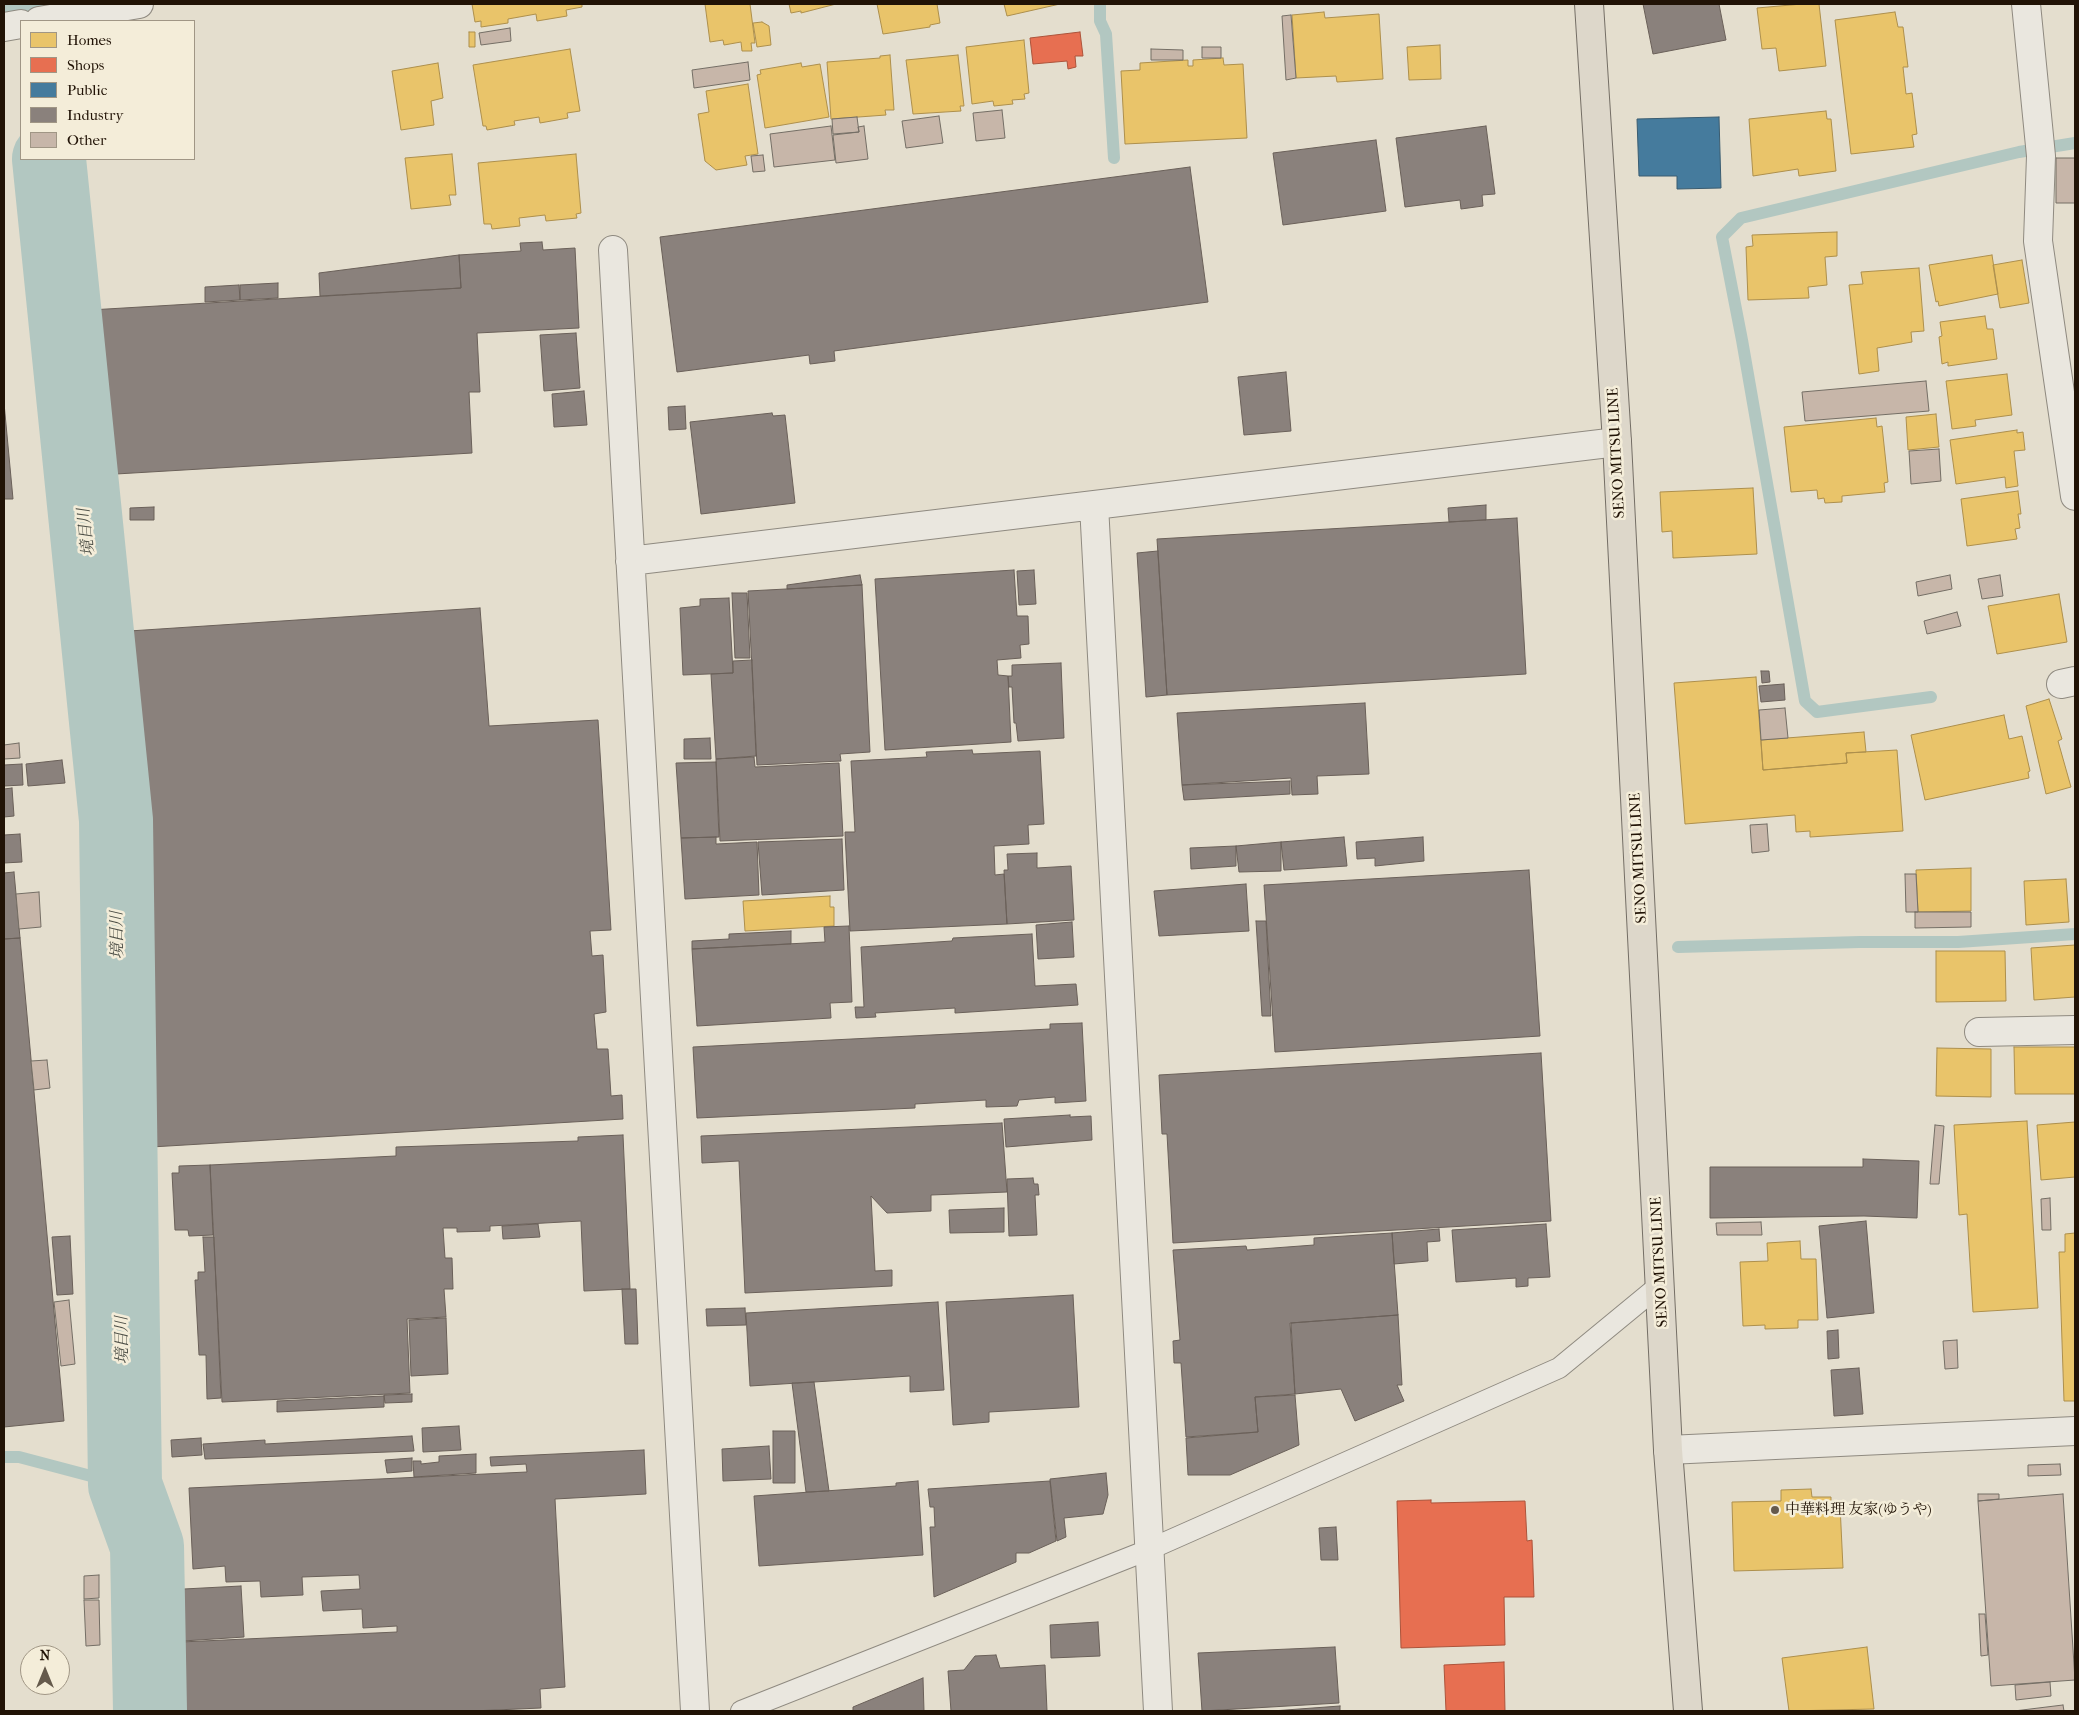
<!DOCTYPE html>
<html>
<head>
<meta charset="utf-8">
<style>
	body { margin:0 }
	#map { position:relative; width:2079px; height:1715px; overflow:hidden; background:#e4dece; font-family:"IM FELL French Canon",serif }
	canvas { display:block }
	.frame { position:absolute; inset:0; border:5px solid #211306; pointer-events:none }
	.legend { position:absolute; left:20px; top:20px; width:175px; height:140px; box-sizing:border-box; background:#f4edd9; border:1px solid #a09685; margin:0; padding:6px 9px; list-style:none; font-size:15px; color:#211306 }
	.legend li { display:flex; align-items:center; gap:10px; height:25px }
	.legend b { width:25px; border:1px solid #a09685 }
	.north { position:absolute; left:20px; top:1645px; width:50px; height:50px; box-sizing:border-box; background:#f4edd9; border:1px solid #a09685; border-radius:50%; rotate:0deg; font-size:14px; font-weight:700; line-height:20px; text-align:center; color:#211306 }
	.north::after { content:''; display:block; margin:auto; width:18px; height:22px; background:#655a4c; clip-path:polygon(50% 0,100% 100%,50% 72%,0 100%) }
</style>
</head>
<body>
<div id="map">
<canvas width="2079" height="1715"></canvas>
<div class="frame"></div>
<ul class="legend">
<li><b style="height:14px;background:#e9c46a"></b>Homes</li>
<li><b style="height:14px;background:#e76f51"></b>Shops</li>
<li><b style="height:14px;background:#457b9d"></b>Public</li>
<li><b style="height:14px;background:#8a817c"></b>Industry</li>
<li><b style="height:14px;background:#c7b6a9"></b>Other</li>
</ul>
<div class="north">N</div>
</div>
<script>
const g = document.querySelector('canvas').getContext('2d');
g.lineJoin = 'round';
function fill(path, color) {
  g.fillStyle = color;
  g.fill(path, 'evenodd');
}
function toPath(rows) {
  const path = new Path2D();
  for (const r of rows) {
    path.moveTo(r[0], r[1]);
    for (let i = 2; i < r.length; i += 2) path.lineTo(r[i], r[i + 1]);
  }
  return path;
}
function stroke(path, color, width, dash) {
  g.strokeStyle = color;
  g.lineWidth = width;
  g.lineCap = dash ? 'butt' : 'round';
  g.setLineDash(dash || []);
  g.stroke(path);
}
function label(font, color, halo, rows, align = 'center') {
  g.font = font + ' "IM FELL French Canon","Noto Serif JP",serif';
  g.lineWidth = 5;
  g.setLineDash([]);
  g.textBaseline = 'middle';
  g.strokeStyle = halo;
  g.fillStyle = color;
  for (const [text, x, y, turn = 0] of rows) {
    g.save();
    g.translate(x, y);
    g.rotate((+turn || 0) * Math.PI / 180);
    g.textAlign = isNaN(turn) ? turn : align;
    if (halo) g.strokeText(text, 0, 0);
    g.fillText(text, 0, 0);
    g.restore();
  }
}
const homes = toPath([
	[472,4,582,4,582,7,566,10,567,16,537,21,536,14,508,19,508,23,481,27,481,21,475,22,472,4],
	[705,4,750,4,755,43,751,43,752,51,742,51,741,42,724,45,723,40,710,42,705,4],
	[789,4,836,4,801,13,801,11,791,13,789,4],
	[877,4,937,4,940,23,930,25,930,27,883,34,877,4],
	[1004,4,1060,4,1007,16,1004,4],
	[1802,4,1819,4,1826,66,1779,71,1776,48,1762,49,1757,8,1802,4],
	[1324,12,1325,18,1379,14,1383,79,1337,82,1336,76,1296,78,1292,15,1324,12],
	[1895,12,1898,27,1903,27,1908,67,1903,67,1906,94,1912,93,1917,134,1912,135,1914,147,1851,154,1835,20,1895,12],
	[762,22,769,26,771,45,757,47,753,23,762,22],
	[469,32,475,32,475,47,469,47,469,32],
	[1024,40,1029,93,1024,94,1025,99,1012,100,1013,104,994,106,993,101,972,104,966,47,1024,40],
	[1440,45,1441,79,1409,80,1407,47,1440,45],
	[570,49,580,111,567,113,568,118,540,123,539,117,514,121,515,125,487,130,486,126,483,126,473,65,570,49],
	[890,55,894,110,885,110,886,115,831,119,827,62,880,58,880,56,890,55],
	[958,55,964,106,960,106,961,111,913,114,906,60,958,55],
	[1223,58,1224,65,1243,64,1247,138,1125,144,1121,71,1140,70,1140,63,1188,60,1188,66,1193,66,1193,60,1223,58],
	[438,63,443,98,431,101,434,125,401,130,392,71,438,63],
	[801,63,802,67,820,64,829,117,765,128,757,75,761,74,760,70,801,63],
	[748,84,758,154,745,156,747,165,716,170,705,161,698,114,709,112,706,91,748,84],
	[1826,111,1827,119,1831,119,1836,171,1799,176,1798,169,1753,176,1749,119,1826,111],
	[452,154,456,195,449,195,451,205,411,209,405,158,452,154],
	[576,154,581,213,576,214,577,218,546,221,545,215,519,218,520,226,492,229,491,224,484,224,478,163,576,154],
	[1837,232,1837,256,1825,257,1827,285,1808,287,1809,298,1748,300,1746,247,1753,246,1752,235,1837,232],
	[1992,255,1998,294,1939,306,1938,301,1936,302,1929,265,1992,255],
	[2022,260,2029,303,2000,308,1993,265,2022,260],
	[1919,268,1924,331,1911,332,1912,342,1877,348,1879,371,1859,374,1849,285,1863,284,1861,272,1919,268],
	[1985,316,1987,329,1993,329,1997,359,1948,366,1948,362,1942,364,1939,337,1942,336,1940,322,1985,316],
	[2007,374,2012,415,1975,420,1976,426,1952,429,1946,381,2007,374],
	[1936,414,1939,447,1908,450,1906,417,1936,414],
	[1876,418,1877,427,1882,426,1888,482,1884,483,1885,492,1842,496,1842,502,1825,503,1824,498,1818,499,1817,490,1791,492,1784,427,1876,418],
	[2017,430,2017,433,2023,432,2025,450,2014,451,2018,486,2006,488,2005,477,1956,484,1950,440,2017,430],
	[1753,488,1757,554,1673,558,1672,531,1662,532,1660,492,1753,488],
	[2018,491,2021,514,2018,514,2020,528,2015,529,2017,539,1967,546,1961,499,2018,491],
	[2059,594,2067,642,1997,654,1988,606,2059,594],
	[1756,677,1763,770,1847,763,1846,753,1897,750,1903,831,1810,837,1810,831,1796,832,1795,815,1685,824,1674,683,1756,677],
	[2049,699,2062,739,2058,741,2071,787,2046,794,2026,706,2049,699],
	[2004,715,2009,739,2022,736,2030,771,2028,772,2029,778,1925,800,1911,735,2004,715],
	[1864,732,1866,752,1846,753,1847,763,1763,770,1761,740,1864,732],
	[1971,868,1971,911,1918,912,1916,870,1971,868],
	[2066,879,2069,922,2026,925,2024,881,2066,879],
	[830,896,830,907,834,907,834,926,745,931,743,901,830,896],
	[2075,945,2075,997,2034,1000,2031,948,2075,945],
	[1936,951,2005,951,2006,1001,1936,1002,1936,951],
	[2014,1047,2075,1047,2075,1094,2015,1094,2014,1047],
	[1937,1048,1991,1049,1991,1097,1936,1096,1937,1048],
	[2027,1121,2038,1308,1973,1312,1967,1214,1959,1215,1954,1125,2027,1121],
	[2075,1122,2075,1177,2041,1180,2037,1125,2075,1122],
	[2075,1233,2075,1401,2064,1401,2059,1252,2065,1252,2065,1234,2075,1233],
	[1800,1241,1801,1259,1816,1259,1818,1320,1798,1320,1798,1328,1765,1329,1765,1325,1743,1326,1740,1262,1768,1261,1767,1243,1800,1241],
	[1811,1489,1812,1497,1831,1497,1831,1505,1840,1505,1843,1568,1734,1571,1732,1502,1781,1501,1781,1490,1811,1489],
	[1867,1647,1874,1709,1789,1711,1782,1658,1867,1647]
]);
fill(homes, '#e9c46a');
stroke(homes, '#ad8f4c', 1);
const shops = toPath([
	[1080,32,1083,56,1075,56,1076,67,1068,69,1067,61,1033,64,1030,38,1080,32],
	[1431,1500,1431,1503,1525,1501,1527,1541,1532,1540,1534,1597,1504,1597,1505,1645,1401,1648,1397,1501,1431,1500],
	[1504,1662,1505,1711,1446,1711,1444,1665,1504,1662]
]);
fill(shops, '#e76f51');
stroke(shops, '#ac533a', 1);
const public = toPath([
	[1719,117,1721,188,1677,189,1677,176,1639,176,1637,119,1719,117]
]);
fill(public, '#457b9d');
stroke(public, '#3a5c70', 1);
const industry = toPath([
	[1643,4,1719,4,1726,40,1653,54,1643,4],
	[1486,126,1495,194,1482,195,1483,206,1461,209,1460,200,1405,207,1396,138,1486,126],
	[1376,140,1386,211,1283,225,1273,153,1376,140],
	[1190,167,1208,302,834,351,835,361,810,364,809,355,677,372,660,237,1190,167],
	[542,242,543,250,575,248,579,328,477,333,480,392,469,392,472,453,99,475,90,310,461,288,459,255,521,251,520,243,542,242],
	[459,255,461,288,320,296,319,273,459,255],
	[278,283,278,298,240,300,240,285,278,283],
	[239,285,240,300,205,302,205,287,239,285],
	[576,333,580,388,544,391,540,335,576,333],
	[1286,372,1291,431,1244,435,1238,377,1286,372],
	[584,391,587,425,554,427,552,394,584,391],
	[4,403,13,499,4,499,4,403],
	[685,406,686,429,669,430,668,407,685,406],
	[772,413,773,416,785,415,795,503,701,514,690,422,772,413],
	[102,489,118,489,120,520,103,521,102,489],
	[1486,505,1486,520,1449,522,1448,508,1486,505],
	[154,507,154,520,130,520,130,508,154,507],
	[1517,518,1526,674,1167,695,1157,539,1517,518],
	[120,527,122,543,105,544,104,528,120,527],
	[1158,551,1167,695,1146,697,1137,553,1158,551],
	[1014,570,1017,616,1028,616,1029,644,1020,645,1021,658,997,660,998,675,1008,676,1011,742,885,750,875,579,1014,570],
	[1034,570,1036,604,1019,605,1017,571,1034,570],
	[860,575,862,585,787,589,787,585,860,575],
	[862,585,870,752,840,754,841,761,757,765,748,591,862,585],
	[732,593,747,593,750,658,735,658,732,593],
	[729,598,733,673,683,675,680,608,700,606,700,599,729,598],
	[480,608,489,726,598,720,611,930,590,931,592,956,603,955,606,1012,594,1014,597,1049,608,1049,611,1096,622,1095,623,1119,151,1147,128,787,124,787,114,632,480,608],
	[752,660,756,756,716,759,711,674,733,673,733,661,752,660],
	[1061,663,1064,738,1018,741,1016,723,1014,723,1012,687,1009,687,1008,676,1012,676,1012,665,1061,663],
	[1761,671,1769,671,1770,682,1762,683,1761,671],
	[1784,684,1785,700,1761,702,1759,686,1784,684],
	[1365,703,1369,774,1317,776,1318,794,1292,795,1291,778,1182,785,1177,713,1365,703],
	[710,738,711,759,684,759,684,739,710,738],
	[972,750,973,754,1040,751,1044,824,1028,825,1029,844,994,846,995,875,1004,874,1007,924,850,931,845,832,855,832,851,761,927,757,926,752,972,750],
	[754,757,755,767,839,763,843,836,720,841,716,759,754,757],
	[62,760,65,783,28,786,26,764,62,760],
	[716,762,719,837,681,838,676,763,716,762],
	[22,764,23,785,4,786,4,765,22,764],
	[1290,781,1290,794,1184,800,1182,785,1290,781],
	[12,788,14,816,4,817,4,789,12,788],
	[20,834,22,862,4,863,4,835,20,834],
	[716,837,716,844,757,842,759,895,685,899,681,838,716,837],
	[1344,837,1347,866,1284,870,1281,842,1344,837],
	[1423,837,1424,861,1375,866,1375,858,1357,859,1356,842,1423,837],
	[842,839,844,890,762,895,758,842,842,839],
	[1281,842,1281,871,1239,872,1236,846,1281,842],
	[1236,846,1236,866,1191,869,1190,848,1236,846],
	[1037,853,1037,868,1071,866,1074,920,1007,924,1004,870,1008,870,1007,854,1037,853],
	[1529,870,1540,1036,1275,1052,1264,885,1529,870],
	[14,872,20,938,4,939,4,873,14,872],
	[1246,884,1249,931,1159,936,1154,891,1246,884],
	[1256,921,1266,921,1271,1016,1262,1016,1256,921],
	[1072,922,1074,957,1038,959,1036,925,1072,922],
	[849,926,852,1002,830,1003,831,1018,697,1026,692,949,825,942,824,927,849,926],
	[791,931,791,944,692,949,692,941,729,939,729,934,791,931],
	[1032,934,1035,986,1076,984,1078,1005,955,1013,955,1008,875,1013,876,1017,856,1018,855,1007,864,1007,861,947,952,941,953,938,1032,934],
	[20,938,64,1421,4,1427,4,939,20,938],
	[1082,1023,1086,1101,1055,1103,1055,1097,1019,1100,1017,1106,986,1107,986,1100,915,1104,915,1108,697,1118,693,1047,1050,1029,1050,1024,1082,1023],
	[1541,1053,1551,1221,1173,1243,1167,1134,1162,1134,1159,1075,1541,1053],
	[1070,1115,1070,1117,1091,1116,1092,1140,1006,1147,1004,1119,1070,1115],
	[1002,1123,1007,1192,931,1195,931,1211,887,1213,871,1196,875,1271,892,1270,892,1286,745,1293,739,1161,702,1163,701,1136,1002,1123],
	[623,1135,630,1289,584,1291,581,1221,490,1226,490,1231,457,1232,457,1228,443,1228,445,1258,452,1258,453,1289,444,1289,446,1317,407,1319,410,1393,222,1402,210,1165,396,1156,396,1147,578,1141,578,1137,623,1135],
	[1863,1159,1919,1161,1917,1218,1864,1216,1710,1218,1710,1167,1863,1167,1863,1159],
	[210,1165,213,1235,189,1236,188,1230,175,1230,172,1173,179,1173,179,1166,210,1165],
	[1033,1178,1034,1184,1038,1184,1039,1195,1035,1195,1037,1235,1009,1236,1007,1179,1033,1178],
	[1004,1208,1004,1232,950,1233,949,1210,1004,1208],
	[1866,1221,1874,1313,1827,1318,1819,1226,1866,1221],
	[538,1224,540,1237,503,1239,502,1226,538,1224],
	[1546,1224,1550,1277,1528,1278,1528,1286,1516,1287,1516,1278,1456,1282,1452,1230,1546,1224],
	[1439,1229,1440,1241,1427,1242,1428,1261,1394,1264,1392,1233,1439,1229],
	[1392,1233,1398,1315,1290,1323,1295,1394,1255,1397,1258,1432,1186,1437,1181,1363,1174,1363,1173,1341,1180,1340,1173,1250,1246,1246,1247,1250,1314,1245,1314,1238,1392,1233],
	[70,1236,73,1294,57,1295,52,1237,70,1236],
	[203,1237,214,1237,221,1398,207,1399,206,1355,199,1355,195,1280,198,1280,198,1272,205,1272,203,1237],
	[622,1289,636,1289,638,1344,625,1344,622,1289],
	[1073,1295,1079,1407,989,1412,989,1422,953,1425,946,1302,1073,1295],
	[938,1302,944,1390,910,1392,910,1376,750,1386,746,1313,938,1302],
	[745,1308,746,1325,707,1326,706,1309,745,1308],
	[1398,1315,1402,1385,1397,1385,1404,1401,1355,1421,1341,1389,1295,1394,1291,1323,1398,1315],
	[446,1318,448,1374,411,1376,409,1320,446,1318],
	[1838,1330,1839,1358,1828,1359,1827,1331,1838,1330],
	[1859,1368,1863,1414,1834,1416,1831,1370,1859,1368],
	[814,1382,829,1491,806,1492,792,1383,814,1382],
	[412,1394,412,1402,385,1403,384,1395,412,1394],
	[1295,1395,1299,1445,1230,1475,1188,1475,1186,1438,1258,1432,1255,1397,1295,1395],
	[384,1396,384,1407,277,1412,277,1401,384,1396],
	[459,1426,461,1450,423,1452,422,1428,459,1426],
	[773,1431,795,1431,795,1483,773,1483,773,1431],
	[412,1436,414,1451,205,1459,203,1444,265,1440,265,1444,412,1436],
	[201,1438,202,1455,172,1457,171,1440,201,1438],
	[769,1446,771,1479,723,1481,722,1449,769,1446],
	[644,1450,646,1494,555,1499,565,1687,540,1689,541,1708,472,1711,184,1711,181,1642,397,1632,397,1626,363,1628,362,1609,323,1611,321,1591,360,1589,359,1575,302,1577,303,1595,261,1597,260,1581,226,1582,225,1566,193,1569,189,1488,527,1472,526,1464,491,1466,490,1457,644,1450],
	[476,1454,476,1473,414,1477,413,1461,421,1461,421,1464,439,1462,439,1456,476,1454],
	[412,1458,412,1471,387,1473,385,1460,412,1458],
	[1106,1473,1108,1495,1103,1514,1064,1518,1066,1537,1057,1541,1050,1479,1106,1473],
	[918,1481,923,1555,759,1566,754,1496,896,1486,896,1483,918,1481],
	[1050,1481,1056,1541,1029,1553,1016,1553,1016,1562,934,1597,930,1527,935,1527,934,1507,930,1507,928,1489,1050,1481],
	[1336,1527,1338,1560,1321,1560,1319,1528,1336,1527],
	[241,1586,244,1637,168,1642,165,1590,241,1586],
	[1098,1622,1100,1656,1051,1658,1050,1625,1098,1622],
	[1335,1647,1339,1703,1202,1711,1198,1653,1335,1647],
	[996,1655,1000,1668,1045,1665,1047,1711,951,1711,948,1671,964,1670,975,1656,996,1655],
	[923,1678,924,1711,853,1711,853,1707,923,1678],
	[1340,1706,1340,1711,1272,1711,1340,1706]
]);
fill(industry, '#8a817c');
stroke(industry, '#6a6059', 1);
stroke(toPath([
	[1100,4,1100,21,1106,34,1114,158],
	[4,9,49,4],
	[1931,697,1817,712,1805,701,1742,340,1722,237,1741,218,2019,152,2075,143],
	[1678,947,1860,942,1958,942,2075,934],
	[4,1457,19,1457,125,1485]
]), '#b2c7c1', 12);
stroke(toPath([
	[49,159,116,820,125,1485,147,1546,150,1711]
]), '#b2c7c1', 74);
const building = toPath([
	[1291,15,1296,78,1286,80,1282,16,1291,15],
	[510,28,511,41,481,45,479,33,510,28],
	[1202,47,1221,47,1221,58,1202,58,1202,47],
	[1151,49,1183,50,1183,60,1151,60,1151,49],
	[748,62,750,80,694,88,692,70,748,62],
	[1002,110,1005,138,976,141,973,113,1002,110],
	[939,116,943,143,906,148,902,121,939,116],
	[857,117,859,132,833,134,832,119,857,117],
	[831,126,835,160,774,167,770,134,831,126],
	[864,126,868,159,836,163,833,135,859,132,858,127,864,126],
	[763,155,765,171,753,172,751,156,763,155],
	[2056,158,2075,158,2075,203,2056,203,2056,158],
	[1926,381,1929,411,1805,421,1802,392,1926,381],
	[1939,449,1941,481,1911,484,1909,451,1939,449],
	[1950,575,1952,589,1918,596,1916,582,1950,575],
	[2000,575,2003,596,1982,599,1978,579,2000,575],
	[1957,612,1961,626,1927,634,1924,621,1957,612],
	[1785,708,1788,738,1761,740,1759,710,1785,708],
	[19,743,20,758,4,759,4,745,19,743],
	[1767,824,1769,851,1752,853,1750,825,1767,824],
	[1905,874,1916,874,1918,912,1906,912,1905,874],
	[39,892,41,927,19,929,16,894,39,892],
	[1915,912,1971,912,1971,927,1915,928,1915,912],
	[47,1060,50,1088,34,1090,31,1061,47,1060],
	[1935,1125,1944,1126,1939,1184,1930,1184,1935,1125],
	[2050,1198,2051,1230,2042,1230,2041,1199,2050,1198],
	[1761,1222,1762,1235,1717,1235,1716,1223,1761,1222],
	[69,1300,75,1364,61,1366,54,1302,69,1300],
	[1957,1340,1958,1368,1945,1369,1943,1341,1957,1340],
	[2060,1464,2061,1475,2028,1476,2028,1465,2060,1464],
	[1978,1494,1999,1494,1999,1499,1978,1501,1978,1494],
	[2063,1494,2075,1680,1991,1686,1978,1501,2063,1494],
	[99,1575,99,1598,84,1599,84,1576,99,1575],
	[84,1600,99,1600,100,1645,86,1646,84,1600],
	[1979,1614,1985,1614,1988,1655,1981,1656,1979,1614],
	[2050,1682,2051,1696,2016,1700,2015,1685,2050,1682],
	[2063,1705,2064,1711,2014,1711,2063,1705]
]);
fill(building, '#c7b6a9');
stroke(building, '#746e65', 1);
const service = toPath([
	[741,1711,1148,1550,1559,1368,1661,1284]
]);
const minor = toPath([
	[2026,4,2041,156,2038,241,2075,496],
	[39,21,139,4],
	[4,27,21,24],
	[613,250,695,1711],
	[1094,505,1158,1711],
	[630,561,1617,442],
	[2061,684,2075,681],
	[1979,1032,2075,1030],
	[1668,1450,2075,1431]
]);
const primary = toPath([
	[1589,4,1617,442,1668,1450,1688,1711]
]);
stroke(service, '#8f8a80', 22);
stroke(minor, '#8f8a80', 30);
stroke(primary, '#746e65', 30);
stroke(service, '#eae7df', 20);
stroke(minor, '#eae7df', 28);
stroke(primary, '#ddd7ca', 28);
for (const [x, y, r, color] of [
	[1775,1510,5,"#655a4c"]
]) {
  const dot = new Path2D();
  dot.arc(x, y, r, 0, 2 * Math.PI);
  g.fillStyle = color;
  g.fill(dot);
  stroke(dot, '#f4edd9', 2);
}
label('15px', '#211306', '#f4edd9', [
	["SENO MITSU LINE",1617,453,-93],
	["SENO MITSU LINE",1639,858,-93],
	["SENO MITSU LINE",1660,1262,-93]
]);
label('15px', '#211306', '#f4edd9', [
	["中華料理 友家(ゆうや)",1785,1510]
], 'left');
label('italic 16px', '#4c4e46', '#f4edd9', [
	["境目川",87,532,-96],
	["境目川",118,935,-91],
	["境目川",123,1340,-91]
]);
</script>
</body>
</html>
